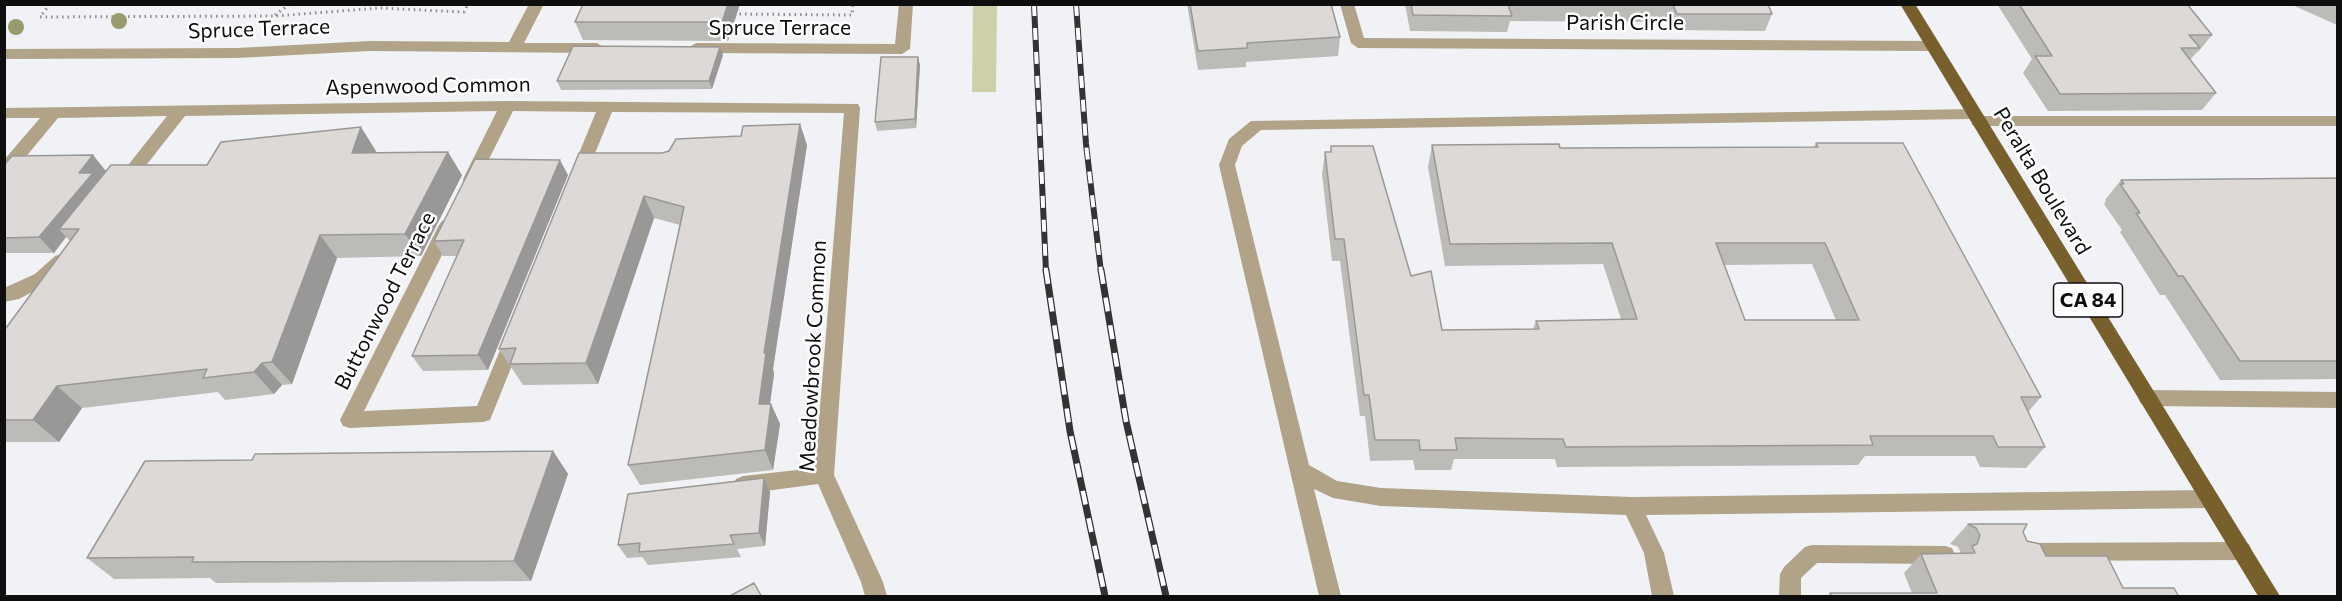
<!DOCTYPE html>
<html>
<head>
<meta charset="utf-8">
<style>
	body { margin:0 }
	#map { position:relative; width:2342px; height:601px; overflow:hidden; background:#f0f2f6; font-family:Commissioner,sans-serif }
	canvas { display:block }
	.frame { position:absolute; inset:0; border:6px solid #0e0e0f; pointer-events:none }
</style>
</head>
<body>
<div id="map">
<canvas width="2342" height="601"></canvas>
<div class="frame"></div>
</div>
<script>
const g = document.querySelector('canvas').getContext('2d');
g.lineJoin = 'round';
function fill(path, color) {
  g.fillStyle = color;
  g.fill(path, 'evenodd');
}
function toPath(rows) {
  const path = new Path2D();
  for (const r of rows) {
    path.moveTo(r[0], r[1]);
    for (let i = 2; i < r.length; i += 2) path.lineTo(r[i], r[i + 1]);
  }
  return path;
}
function stroke(path, color, width, dash) {
  g.strokeStyle = color;
  g.lineWidth = width;
  g.lineCap = dash ? 'butt' : 'round';
  g.setLineDash(dash || []);
  g.stroke(path);
}
function label(font, color, halo, rows, align = 'center') {
  g.font = font + ' Commissioner,sans-serif';
  g.lineWidth = 5;
  g.setLineDash([]);
  g.textBaseline = 'middle';
  g.strokeStyle = halo;
  g.fillStyle = color;
  for (const [text, x, y, turn = 0] of rows) {
    g.save();
    g.translate(x, y);
    g.rotate((+turn || 0) * Math.PI / 180);
    g.textAlign = isNaN(turn) ? turn : align;
    if (halo) g.strokeText(text, 0, 0);
    g.fillText(text, 0, 0);
    g.restore();
  }
}
fill(toPath([
	[973,5,997,5,996,92,972,92]
]), '#ced1a8');
stroke(toPath([
	[50,4,40,17,275,16,380,8,464,12,468,4],
	[734,14,852,15,853,4],
	[275,15,290,4]
]), '#8c8d90', 3, [1.5, 4]);
fill(toPath([
	[529,4,544,4,524,43,597,43,605,48,597,53,370,51,237,58,4,59,4,49,237,48,370,41,509,42,529,4],
	[899,4,913,4,910,49,902,54,696,53,688,48,696,43,895,44,899,4],
	[1340,4,1354,4,1364,38,1932,41,1940,46,1932,51,1358,48,1351,43,1340,4],
	[508,101,858,104,860,108,834,475,883,582,887,596,865,596,861,582,818,484,743,494,736,491,733,485,736,479,743,476,815,468,844,113,612,112,586,175,584,179,578,181,572,179,570,175,596,112,513,111,477,183,471,185,465,183,463,179,497,111,185,116,129,187,123,189,117,187,115,183,117,179,167,116,58,118,10,176,4,178,4,160,40,118,4,118,4,108,508,101],
	[1974,109,1980,110,1981,116,2338,116,2338,126,1978,126,1972,125,1971,119,1261,130,1242,146,1235,165,1309,465,1337,481,1381,488,1632,497,2209,490,2216,493,2219,499,2216,505,2209,508,1646,515,1664,553,1674,596,1652,596,1644,553,1626,515,1381,506,1333,498,1314,489,1341,596,1319,596,1219,165,1229,139,1251,121,1974,109],
	[448,219,454,221,457,225,364,411,477,406,505,338,507,333,514,331,521,333,523,338,490,420,483,422,350,428,343,426,340,420,343,414,439,225,442,221,448,219],
	[61,254,67,256,70,261,47,284,19,299,4,302,4,288,35,274,55,256,61,254],
	[2148,390,2338,392,2338,408,2148,406,2141,404,2138,398,2141,392,2148,390],
	[2242,542,2249,544,2252,551,2249,558,2242,560,2020,561,2013,559,2010,552,2013,545,2020,543,2242,542],
	[1812,545,1945,546,1952,548,1955,555,1952,562,1945,564,1817,563,1801,578,1801,596,1779,596,1780,574,1784,567,1805,547,1812,545]
]), '#b0a388');
fill(toPath([
	[1900,4,1915,4,2280,596,2258,596,1900,4]
]), '#78602d');
const railFar1 = toPath([
	[1034,4,1046,272],
	[1076,4,1086,144,1101,272]
]);
const rail = toPath([
	[1046,270,1070,431,1105,596],
	[1101,270,1126,421,1166,596]
]);
stroke(railFar1, '#333335', 6);
stroke(rail, '#333335', 7);
stroke(railFar1, '#fff', 4, [12]);
stroke(rail, '#fff', 4.5, [14]);
g.fillStyle = '#999b6f';
for (const [x, y] of [
	[119,21],
	[16,27]
]) {
  g.beginPath();
  g.arc(x, y, 8, 0, 2 * Math.PI);
  g.fill();
}
fill(toPath([
	[740,4,728,41,583,40,575,22],
	[1187,4,1331,4,1340,37,1338,56,1246,62,1246,67,1198,70],
	[1405,4,1768,4,1772,14,1765,31,1671,30,1668,22,1510,21,1507,32,1410,31],
	[1997,4,2187,4,2212,35,2198,52,2197,52,2190,60,2216,93,2202,110,2048,111,2023,73,2032,59],
	[2290,4,2337,4,2337,25],
	[723,55,712,89,561,90,557,81],
	[920,65,916,128,877,131,875,122],
	[800,124,807,145,773,369,774,374,770,404,771,404,780,424,773,470,640,485,628,465,680,225,654,218,598,384,523,385,499,349,662,153],
	[1816,143,2041,397,2028,412,2045,447,2026,468,1980,467,1975,456,1865,456,1858,465,1557,467,1555,459,1454,459,1451,470,1415,470,1413,460,1370,461,1365,416,1360,416,1340,261,1332,261,1322,174,1325,152,1330,152,1331,146,1411,276,1442,330,1533,329,1536,321,1621,319,1603,264,1445,266,1428,167,1432,145,1560,148,1814,147],
	[1812,264,1836,320,1745,320,1724,265],
	[376,151,375,152,462,175,421,256,337,258,292,384,282,385,274,394,225,400,218,392,82,408,59,442,4,442,4,328,6,328,70,241,66,237,54,253,4,253,4,165,106,171,207,165],
	[568,175,488,370,423,371,412,356,457,256,443,256,434,241],
	[2337,178,2337,379,2220,380,2165,295,2160,295,2120,232,2122,230,2104,204,2106,201,2105,200,2121,180],
	[553,451,568,474,531,581,216,583,210,578,114,579,87,558,252,460],
	[764,478,770,492,765,546,737,549,741,557,648,565,642,557,627,558,618,545],
	[1968,524,2023,532,2027,541,2046,556,2123,588,2179,597,1827,597,1830,593,1912,593,1904,573,1921,554,1961,553,1958,547,1950,544]
]), '#bdbbb8');
fill(toPath([
	[728,4,740,4,728,41,722,22],
	[720,47,723,55,712,89,709,81],
	[918,57,920,65,916,128,915,119],
	[800,124,807,145,773,369,774,374,767,425,759,404,764,353],
	[361,127,376,151,367,176,352,153],
	[448,152,462,175,421,256,405,234],
	[93,155,106,171,59,229,66,237,54,253,39,237,79,173],
	[560,160,568,175,488,370,478,355],
	[644,196,654,218,598,384,586,363],
	[320,235,337,258,292,384,272,362],
	[262,363,282,385,274,394,254,372],
	[57,386,82,408,59,442,33,420],
	[771,404,780,424,773,470,765,450],
	[553,451,568,474,531,581,514,561],
	[764,478,770,492,765,546,759,533]
]), '#9a9896');
const building = toPath([
	[583,4,728,4,722,22,575,22,583,4],
	[1190,4,1331,4,1340,37,1247,43,1247,48,1198,51,1190,4],
	[1411,4,1768,4,1772,14,1677,14,1673,5,1508,5,1512,16,1413,15,1411,4],
	[2019,4,2187,4,2212,35,2189,35,2200,48,2181,48,2216,93,2060,94,2035,56,2052,56,2019,4],
	[573,46,720,47,709,81,557,81,573,46],
	[881,57,918,57,915,119,875,122,881,57],
	[800,124,764,353,766,353,759,404,771,404,765,450,628,465,684,207,644,196,586,363,510,364,516,348,499,349,579,153,662,153,669,151,676,139,741,136,743,126,800,124],
	[361,127,352,153,448,152,405,234,320,235,272,362,262,363,254,372,203,378,207,369,57,386,33,420,4,420,4,328,6,328,79,229,59,229,111,165,207,165,221,142,361,127],
	[1816,143,1903,143,2041,397,2021,397,2045,447,1998,447,1993,436,1870,436,1873,445,1566,447,1563,439,1455,438,1457,450,1420,450,1419,440,1375,440,1369,395,1364,395,1344,239,1335,239,1325,152,1331,152,1331,146,1373,146,1411,276,1431,271,1442,330,1539,329,1536,321,1637,319,1612,243,1450,244,1432,145,1559,144,1560,148,1818,147,1816,143],
	[1716,243,1825,243,1859,320,1745,320,1716,243],
	[93,155,79,173,93,173,39,237,4,238,4,165,12,156,93,155],
	[475,159,560,160,478,355,412,356,464,240,434,241,475,159],
	[2337,178,2337,361,2240,361,2183,276,2178,276,2136,213,2140,213,2120,184,2124,184,2121,180,2337,178],
	[553,451,514,561,192,562,194,557,87,558,145,461,252,460,255,454,553,451],
	[764,478,759,533,730,535,734,544,639,552,640,543,618,545,628,494,764,478],
	[1968,524,2027,524,2023,532,2027,541,2040,544,2046,556,2107,556,2123,588,2174,588,2179,597,1832,597,1830,593,1937,593,1921,554,1975,553,1972,546,1977,544,1980,535,1976,528,1968,524],
	[754,583,762,597,728,597,754,583]
]);
fill(building, '#dcd9d6');
stroke(building, '#9a9896', 1.5);
for (const [x, y, w] of [
	[2088,300,69]
]) {
  const box = new Path2D();
  box.roundRect(x - w / 2, y - 17, w, 34, 4.5);
  g.fillStyle = '#fff';
  g.fill(box);
  stroke(box, '#0e0e0f', 1.5);
}
label('bold 20px', '#0e0e0f', null, [
	["CA 84",2088,300]
]);
label('21px', '#0e0e0f', '#fff', [
	["Parish Circle",1625,23],
	["Spruce Terrace",780,28],
	["Spruce Terrace",259,29,-2],
	["Aspenwood Common",428,86,-1],
	["Peralta Boulevard",2042,181,59],
	["Buttonwood Terrace",385,301,-63],
	["Meadowbrook Common",813,356,-87]
]);
</script>
</body>
</html>
